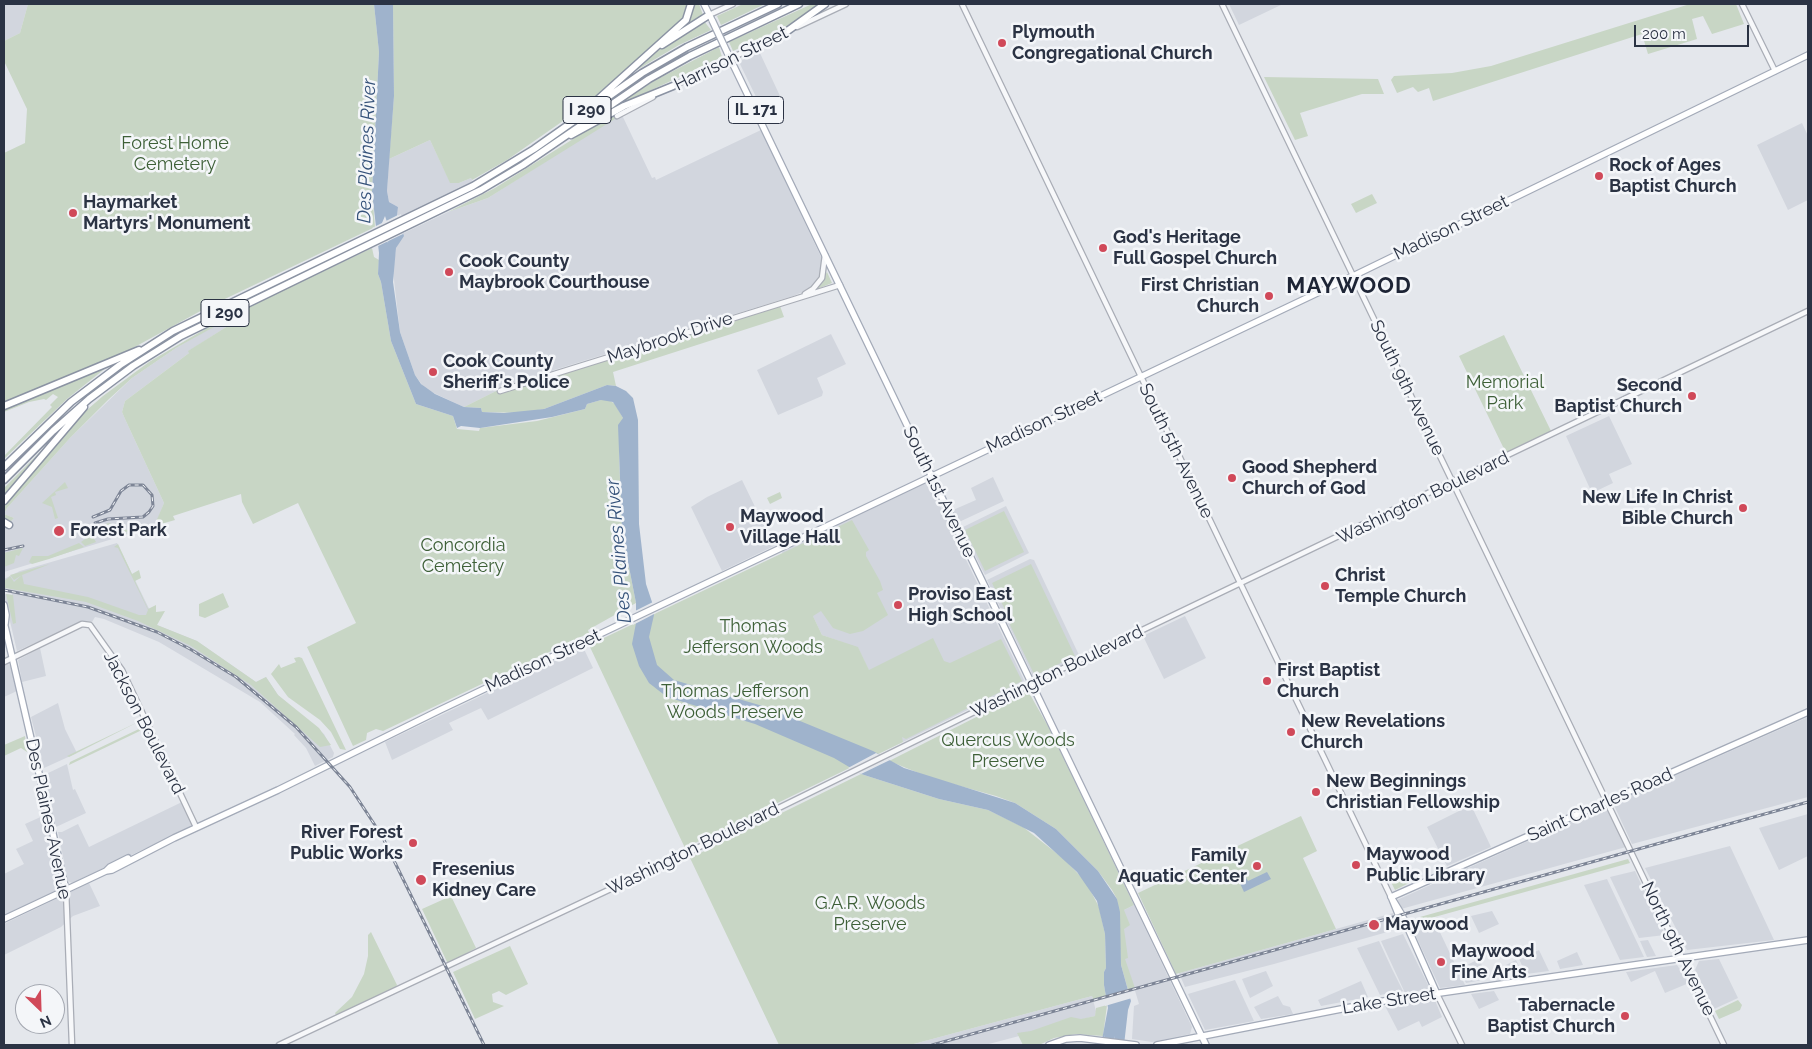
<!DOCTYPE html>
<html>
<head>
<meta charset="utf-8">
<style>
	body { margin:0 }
	#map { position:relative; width:1812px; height:1049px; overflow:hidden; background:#e4e7ec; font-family:Raleway,sans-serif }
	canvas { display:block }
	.frame { position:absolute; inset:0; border:5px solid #2b3344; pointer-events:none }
	.north { position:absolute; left:15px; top:984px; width:50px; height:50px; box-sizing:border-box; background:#f4f6f9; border:1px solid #a4a8b1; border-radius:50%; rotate:156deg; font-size:14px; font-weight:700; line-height:20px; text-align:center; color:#2b3344 }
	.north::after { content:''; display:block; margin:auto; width:18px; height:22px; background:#d04959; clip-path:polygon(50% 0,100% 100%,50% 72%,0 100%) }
	.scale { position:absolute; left:1634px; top:25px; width:115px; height:22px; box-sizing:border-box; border:2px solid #2b3344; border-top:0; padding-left:6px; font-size:15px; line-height:18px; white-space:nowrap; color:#2b3344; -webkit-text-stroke:4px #f4f6f9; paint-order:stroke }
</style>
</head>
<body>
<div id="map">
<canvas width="1812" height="1049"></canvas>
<div class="frame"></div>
<div class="north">N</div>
<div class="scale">200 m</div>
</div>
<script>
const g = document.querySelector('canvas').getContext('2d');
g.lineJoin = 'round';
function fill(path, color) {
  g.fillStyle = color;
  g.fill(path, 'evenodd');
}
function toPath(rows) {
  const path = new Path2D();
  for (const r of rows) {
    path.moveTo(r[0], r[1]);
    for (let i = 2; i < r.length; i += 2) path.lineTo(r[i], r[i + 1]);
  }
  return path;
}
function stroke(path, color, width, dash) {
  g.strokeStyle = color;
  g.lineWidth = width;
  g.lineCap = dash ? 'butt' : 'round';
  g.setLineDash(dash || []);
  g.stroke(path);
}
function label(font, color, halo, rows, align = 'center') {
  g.font = font + ' Raleway,sans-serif';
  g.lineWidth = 5;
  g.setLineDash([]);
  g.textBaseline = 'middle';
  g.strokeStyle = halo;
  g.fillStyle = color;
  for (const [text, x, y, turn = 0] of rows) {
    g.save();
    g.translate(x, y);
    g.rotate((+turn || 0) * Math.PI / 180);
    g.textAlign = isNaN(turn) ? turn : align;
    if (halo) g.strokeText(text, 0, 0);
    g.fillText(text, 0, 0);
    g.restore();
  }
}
fill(toPath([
	[4,4,28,4,20,33,4,41],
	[1229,4,1283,4,1239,25],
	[759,51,780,96,760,105,739,62],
	[622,115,652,178,655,177,656,180,761,130,822,259,821,278,810,289,793,296,554,370,547,376,504,387,464,407,425,389,415,375,400,332,393,271,396,248,402,234,448,212,488,198,606,123],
	[1802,123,1808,136,1808,200,1788,210,1757,145],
	[430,140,450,182,459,183,471,178,473,182,402,217,401,214,397,216,398,207,389,202,387,191,389,159],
	[232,316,231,324,189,351,189,353,125,401,122,412,125,419,164,503,155,526,4,572,4,526,14,518,4,514,7,508,70,438,132,378,176,348],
	[831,334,846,364,817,378,823,392,822,396,778,415,757,370],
	[1609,416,1632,464,1609,474,1613,483,1592,493,1566,436],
	[993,477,1004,501,959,522,953,510,976,500,971,488],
	[742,480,774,546,722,571,691,507,707,497],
	[924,483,930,485,1024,680,1022,683,903,742,858,648,822,635,782,552],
	[1006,506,1029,553,985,575,961,528],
	[117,543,157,625,197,641,256,682,266,677,278,695,324,734,334,753,333,757,315,766,306,748,294,735,295,734,260,702,159,642,104,619,95,617,92,622,84,621,17,651,4,596,4,594,12,595,10,588,4,588,4,579,20,571],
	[1030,559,1034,560,1079,655,1077,658,1034,678,987,580],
	[1185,616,1206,658,1164,679,1143,636],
	[40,648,46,676,22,682,18,660],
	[581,648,584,649,593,668,488,720,481,708,449,723,453,730,392,760,385,742],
	[8,664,11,666,17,691,4,697,4,665],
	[58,703,65,729,77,753,44,768,31,717],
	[1808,717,1808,797,1632,844,1613,803],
	[67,764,73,790,75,789,86,813,56,827,44,775],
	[182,802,192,824,190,827,77,881,72,883,68,881,58,832,62,832,78,824,89,847],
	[1471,805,1491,847,1447,866,1427,827],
	[1606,806,1626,847,1401,909,1397,900],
	[1808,814,1808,856,1779,870,1759,828],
	[45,815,61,886,58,891,4,916,4,874,24,864,16,849,33,841,25,824],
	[1730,846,1774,940,1687,950,1645,868],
	[1635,871,1653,909,1665,935,1639,938,1610,877],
	[1607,879,1644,957,1620,960,1584,885],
	[89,883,100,906,73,916,61,927,4,955,4,924],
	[1134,905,1192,1027,1190,1034,1152,1042,1132,1039,1134,1006,1139,1004,1133,984,1127,985,1120,912],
	[1492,911,1499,924,1479,933,1471,916],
	[1393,913,1398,929,1274,964,1185,987,1179,973],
	[1437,926,1465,985,1440,988,1414,932],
	[1403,934,1430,989,1405,993,1381,941],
	[1648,940,1656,956,1647,957,1640,941],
	[1379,941,1392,969,1403,991,1380,995,1357,948],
	[1539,950,1549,971,1526,974,1519,959],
	[1577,952,1583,965,1560,969,1557,961],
	[1479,959,1488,979,1466,983,1459,969],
	[1719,959,1738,998,1714,1009,1695,970,1699,961],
	[1516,960,1523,974,1500,978,1496,970],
	[1677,965,1689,983,1665,993,1655,971,1631,982,1626,972],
	[1266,971,1273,986,1250,998,1242,979],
	[1235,980,1254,1021,1205,1030,1188,994],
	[1361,981,1368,997,1321,1006,1318,1000],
	[1494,991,1499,1000,1479,1009,1471,994],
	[1092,996,1096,1011,1095,1016,985,1045,910,1045],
	[1278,996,1283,1005,1290,1007,1293,1014,1261,1019,1254,1007],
	[1434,998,1442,1017,1422,1027,1419,1021,1398,1031,1385,1006]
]), '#d2d6de');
fill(toPath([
	[28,4,374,4,379,52,372,192,375,227,206,308,131,349,4,404,4,153,25,143,27,109,4,61,4,41,20,33],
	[393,4,689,4,686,16,606,88,570,116,507,160,472,180,471,178,459,183,450,183,430,140,389,159,394,96],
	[693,4,699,4,703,15,667,41,689,19],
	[743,4,765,4,721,25,717,16],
	[812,4,822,4,785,27,733,51,729,42],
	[1690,4,1736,4,1744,24,1712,34,1703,16,1692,19,1697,39,1648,54,1642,34,1433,101,1429,88,1418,92,1413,87,1397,93,1391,80,1394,76,1452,73,1491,66],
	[704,21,711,30,679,45,625,77,651,55],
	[719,47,722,57,611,109,654,81],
	[1264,77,1378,79,1384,94,1362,94,1300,113,1308,136,1295,140],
	[613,114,615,119,488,198,448,212,495,188],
	[1372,194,1377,203,1356,213,1351,204],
	[372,248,374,257,379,260,378,274,381,282,391,341,416,404,453,416,457,429,479,431,480,428,537,421,585,409,587,404,601,400,609,400,615,404,623,418,619,453,622,531,636,603,588,630,589,633,383,731,376,729,367,733,366,740,353,746,307,647,356,623,298,503,253,524,242,502,241,494,173,516,175,520,116,537,155,524,164,503,125,419,122,412,125,401,189,353,188,351,231,324,232,317,176,348,132,378,109,399,70,438,7,508,4,514,14,518,11,521,4,520,4,505,72,423,103,396,149,362,217,322],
	[827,272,832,283,817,289,821,283],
	[780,306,784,317,613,372,616,386,607,385,544,409,522,413,482,412,481,408,464,407,496,391,502,393],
	[1504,335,1551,431,1506,453,1459,356],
	[106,365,107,367,67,399,4,459,4,456,52,407,50,405,58,397,53,394,46,400,44,399,29,402,4,412,4,409],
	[58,434,4,497,4,488],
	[65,482,68,488,55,492,56,495,51,497,58,518,55,519,52,507,42,503],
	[780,492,782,498,770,504,767,498],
	[1004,511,1024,552,985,571,965,530],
	[852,520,869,550,866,552,866,556,880,581,883,590,877,593,888,615,863,631,850,634,833,628,821,611,813,616,822,635,858,647,869,670,933,638,944,661,950,663,1001,639,1022,681,906,739,902,737,903,742,685,848,589,645],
	[109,523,112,524,130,531,111,537,92,528],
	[88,537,93,537,96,542,85,546,81,542],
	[79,543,84,547,49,559,32,564,29,562,32,556,48,556],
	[118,544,132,574,139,570,140,574,137,575,140,574,141,578,135,581,148,609,156,605,156,612,165,611,157,625,197,641,256,682,266,677,278,695,319,728,331,745,320,747,251,685,191,646,138,621,86,602,5,588,4,581,8,578,10,576,14,582,22,575,24,584,88,597,139,615,146,615,148,610,118,548,114,547],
	[23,548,19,556,16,555,14,563,4,567,4,553],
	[50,564,22,575,14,580,10,575],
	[1031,564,1075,656,1036,675,1034,674,1010,625,1011,622,992,583],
	[223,593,229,607,205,618,199,616,199,604],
	[6,594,13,595,16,623,13,624],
	[299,657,302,658,346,750,340,749,331,732,320,720,288,697,271,674,279,664,281,668,296,662,294,658],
	[1028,691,1049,728,1134,905,1124,910,1130,925,1124,929,1128,958,1125,959,1135,988,1128,990,1121,965,1117,899,1112,890,1098,871,1056,829,1015,803,996,796,931,778,889,761],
	[140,721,69,757,67,756],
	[143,727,144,729,69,765,70,762],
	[25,736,27,752,21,748,4,756,4,745],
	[861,774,939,799,988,810,1023,827,1064,859,1086,882,1099,907,1105,934,1106,968,1104,972,1104,985,1106,996,1093,999,1092,996,910,1045,779,1045,690,858],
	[1301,816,1317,851,1303,858,1336,929,1176,974,1138,893],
	[1628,859,1630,863,1420,921,1420,917],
	[1404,874,1409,883,1395,890,1390,880],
	[451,896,476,948,448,964,422,909],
	[371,932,397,985,396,987,336,1015,335,1013,352,997,364,974,368,956,368,935],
	[510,946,528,984,506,995,499,991,492,994,493,1002,504,1006,475,1019,453,972],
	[1738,1000,1742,1005,1740,1010,1719,1019,1715,1011],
	[1107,1005,1103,1036,1076,1034,1054,1038,1039,1045,1023,1045,1017,1033,1031,1031,1071,1017,1081,1019,1095,1016,1096,1008]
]), '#c8d6c5');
fill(toPath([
	[374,4,393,4,394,96,387,191,389,202,398,207,397,216,404,236,396,248,393,282,400,332,415,375,421,384,435,394,464,407,481,408,482,412,504,413,544,409,607,385,616,386,626,391,633,398,638,420,639,524,646,584,653,605,654,615,649,637,657,665,674,680,766,707,873,751,904,768,1015,803,1056,829,1098,871,1117,899,1120,912,1121,965,1131,1001,1128,1010,1124,1045,1115,1045,1115,1036,1114,1045,1104,1045,1105,1035,1103,1045,1101,1045,1108,1008,1104,985,1104,972,1106,968,1105,934,1097,901,1077,872,1034,833,988,810,939,799,861,774,834,758,755,724,667,697,649,683,639,666,632,644,636,623,636,603,622,531,618,425,623,418,613,402,601,400,587,404,585,409,552,417,480,428,461,426,457,428,453,416,416,404,391,341,381,282,378,274,379,253,372,192,379,52],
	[385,216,389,228,388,243,382,223],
	[1267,872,1271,879,1244,892,1238,879,1245,876,1248,881]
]), '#9fb3cc');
fill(toPath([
	[398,215,403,234,376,247,372,228],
	[655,601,656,613,633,625,633,612],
	[876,753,890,760,861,774,848,768],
	[1129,989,1132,998,1105,1006,1103,997]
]), '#e4e7ec');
const minor = toPath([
	[962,4,1391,897],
	[1222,4,1724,1045],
	[1742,4,1775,71],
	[709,15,733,4],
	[797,27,846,4],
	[671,87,788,31],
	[617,116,653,97],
	[805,294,813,289,822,278,825,255],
	[500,391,840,285],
	[4,662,82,624,90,625,122,670,196,827],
	[66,890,72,1045],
	[1437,994,1462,1045],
	[279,1045,685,854,1084,658,1808,311]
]);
const major = toPath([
	[704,4,711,18],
	[727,52,1206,1045],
	[4,605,6,615,5,624],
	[4,622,66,890],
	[106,871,110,867,128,858],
	[1391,897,1808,712],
	[1391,897,1402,915,1437,994],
	[1392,899,1403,926,1407,929],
	[4,919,106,871,112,870,174,838,278,790,440,710,1353,276,1808,55],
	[1049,1045,1066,1039,1080,1038,1136,1045],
	[1157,1045,1377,1002,1808,940]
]);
const highway = toPath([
	[786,32,825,4],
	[662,45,709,15],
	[596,101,686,20,691,4],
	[571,135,624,106,673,86],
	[4,406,139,350],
	[4,467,71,402,120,365,173,331,473,186,534,149,642,73,687,47,778,4],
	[4,480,53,431,89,399,133,366,181,336,481,190,523,165,649,79,690,56,799,4],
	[4,501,84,407],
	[4,522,9,525]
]);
stroke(minor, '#a9adb6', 7);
stroke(major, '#a3aab8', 8);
stroke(highway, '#8b93a3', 9);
stroke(minor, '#f7f8fa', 4.5);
stroke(major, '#fff', 5.5);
stroke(highway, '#fff', 6);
const rail = toPath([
	[93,517,110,510,121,491,129,485,143,485,152,495,153,506,149,512,143,517,108,519,95,523],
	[4,550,23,546],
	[4,590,88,607,157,632,190,649,236,677,296,727,350,787,382,836,484,1045],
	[932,1045,1808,802]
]);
stroke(rail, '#7d8596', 3);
stroke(rail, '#f4f6f9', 1, [4]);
const majorBridge = toPath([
	[712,20,727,52]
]);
stroke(majorBridge, '#a3aab8', 8, []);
stroke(majorBridge, '#fff', 5.5);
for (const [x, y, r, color] of [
	[1002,43,5,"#d04959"],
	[1599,176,5,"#d04959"],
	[73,213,5,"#d04959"],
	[1103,248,5,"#d04959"],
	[449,272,5,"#d04959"],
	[1269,296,5,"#d04959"],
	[433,372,5,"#d04959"],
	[1692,396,5,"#d04959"],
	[1232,478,5,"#d04959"],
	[1743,508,5,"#d04959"],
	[730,527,5,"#d04959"],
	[59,531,6,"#d04959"],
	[1325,586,5,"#d04959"],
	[898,605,5,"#d04959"],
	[1267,681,5,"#d04959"],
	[1291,732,5,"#d04959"],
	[1316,792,5,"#d04959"],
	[413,843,5,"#d04959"],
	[1356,865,5,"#d04959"],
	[1257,866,5,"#d04959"],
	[421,880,6,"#d04959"],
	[1374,925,6,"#d04959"],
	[1441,962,5,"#d04959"],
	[1625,1016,5,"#d04959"]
]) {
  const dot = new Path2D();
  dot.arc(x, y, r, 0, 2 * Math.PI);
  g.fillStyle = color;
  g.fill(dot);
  stroke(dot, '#f4f6f9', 2);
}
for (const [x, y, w] of [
	[587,110,48],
	[756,110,55],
	[225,313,48]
]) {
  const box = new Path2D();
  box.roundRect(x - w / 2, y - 13.5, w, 27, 4);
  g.fillStyle = '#f4f6f9';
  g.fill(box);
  stroke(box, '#2b3344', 1);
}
label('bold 16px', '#2b3344', null, [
	["I 290",587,110],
	["IL 171",756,110],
	["I 290",225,313]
]);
label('bold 18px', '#2b3344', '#f4f6f9', [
	["Plymouth",1012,33],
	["Congregational Church",1012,54],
	["Rock of Ages",1609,166],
	["Baptist Church",1609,187],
	["Haymarket",83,203],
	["Martyrs' Monument",83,224],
	["God's Heritage",1113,238],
	["Full Gospel Church",1113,259],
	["Cook County",459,262],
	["Maybrook Courthouse",459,283],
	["First Christian",1259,286,"right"],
	["Church",1259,307,"right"],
	["Cook County",443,362],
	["Sheriff's Police",443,383],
	["Second",1682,386,"right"],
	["Baptist Church",1682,407,"right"],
	["Good Shepherd",1242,468],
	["Church of God",1242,489],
	["New Life In Christ",1733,498,"right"],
	["Bible Church",1733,519,"right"],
	["Maywood",740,517],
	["Village Hall",740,538],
	["Forest Park",70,531],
	["Christ",1335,576],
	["Temple Church",1335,597],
	["Proviso East",908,595],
	["High School",908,616],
	["First Baptist",1277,671],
	["Church",1277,692],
	["New Revelations",1301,722],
	["Church",1301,743],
	["New Beginnings",1326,782],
	["Christian Fellowship",1326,803],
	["River Forest",403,833,"right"],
	["Public Works",403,854,"right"],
	["Maywood",1366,855],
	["Public Library",1366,876],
	["Family",1247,856,"right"],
	["Aquatic Center",1247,877,"right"],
	["Fresenius",432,870],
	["Kidney Care",432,891],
	["Maywood",1385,925],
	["Maywood",1451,952],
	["Fine Arts",1451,973],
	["Tabernacle",1615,1006,"right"],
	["Baptist Church",1615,1027,"right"]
], 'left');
label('18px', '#2b3344', '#f4f6f9', [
	["Harrison Street",731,59,-26],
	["Madison Street",1451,228,-26],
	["Maybrook Drive",670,338,-18],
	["South 9th Avenue",1407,388,64],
	["Madison Street",1044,422,-25],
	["South 5th Avenue",1176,451,64],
	["South 1st Avenue",939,492,64],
	["Washington Boulevard",1423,498,-26],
	["Madison Street",543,661,-25],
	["Washington Boulevard",1057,672,-26],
	["Jackson Boulevard",144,723,63],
	["Saint Charles Road",1600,805,-24],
	["Des Plaines Avenue",48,819,78],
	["Washington Boulevard",693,849,-26],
	["North 9th Avenue",1678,949,64],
	["Lake Street",1389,1001,-9]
]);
label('18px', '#3e6038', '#f4f6f9', [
	["Forest Home",175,144],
	["Cemetery",175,165],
	["Memorial",1505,383],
	["Park",1505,404],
	["Concordia",463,546],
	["Cemetery",463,567],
	["Thomas",753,627],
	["Jefferson Woods",753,648],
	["Thomas Jefferson",735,692],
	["Woods Preserve",735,713],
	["Quercus Woods",1008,741],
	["Preserve",1008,762],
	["G.A.R. Woods",870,904],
	["Preserve",870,925]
]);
label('italic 19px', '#345179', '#f4f6f9', [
	["Des Plaines River",367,151,-88],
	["Des Plaines River",619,551,-95]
]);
g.letterSpacing = '1px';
label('bold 22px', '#1d2435', '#f4f6f9', [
	["MAYWOOD",1349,286]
]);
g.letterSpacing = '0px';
</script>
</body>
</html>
